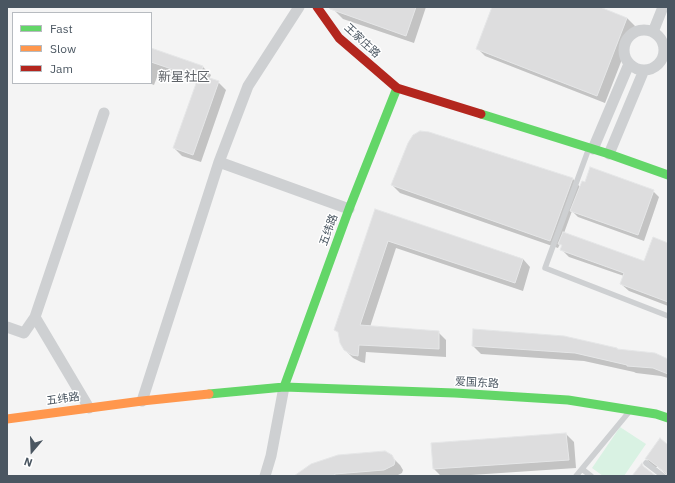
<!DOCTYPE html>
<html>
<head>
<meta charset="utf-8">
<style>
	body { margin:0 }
	#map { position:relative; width:675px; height:483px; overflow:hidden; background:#f4f4f4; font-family:"IBM Plex Sans",sans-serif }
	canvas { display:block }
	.frame { position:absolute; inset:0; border:8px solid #4a5661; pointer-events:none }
	.legend { position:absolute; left:12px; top:12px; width:140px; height:72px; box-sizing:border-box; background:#fff; border:1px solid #b7bbc0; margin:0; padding:5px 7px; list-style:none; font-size:12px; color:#4a5661 }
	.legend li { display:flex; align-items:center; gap:8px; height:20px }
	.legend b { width:20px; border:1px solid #b7bbc0 }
	.north { position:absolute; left:12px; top:431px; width:40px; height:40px; -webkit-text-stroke:3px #fff; paint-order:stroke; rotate:199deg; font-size:11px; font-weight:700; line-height:16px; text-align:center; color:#4a5661 }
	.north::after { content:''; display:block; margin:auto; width:14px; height:18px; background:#4a5661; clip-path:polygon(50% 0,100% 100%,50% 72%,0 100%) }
</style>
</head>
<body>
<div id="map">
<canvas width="675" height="483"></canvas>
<div class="frame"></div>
<ul class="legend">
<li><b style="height:5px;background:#63d668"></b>Fast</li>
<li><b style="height:5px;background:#ff974d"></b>Slow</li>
<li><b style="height:5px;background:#b3261e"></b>Jam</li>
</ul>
<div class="north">N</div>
</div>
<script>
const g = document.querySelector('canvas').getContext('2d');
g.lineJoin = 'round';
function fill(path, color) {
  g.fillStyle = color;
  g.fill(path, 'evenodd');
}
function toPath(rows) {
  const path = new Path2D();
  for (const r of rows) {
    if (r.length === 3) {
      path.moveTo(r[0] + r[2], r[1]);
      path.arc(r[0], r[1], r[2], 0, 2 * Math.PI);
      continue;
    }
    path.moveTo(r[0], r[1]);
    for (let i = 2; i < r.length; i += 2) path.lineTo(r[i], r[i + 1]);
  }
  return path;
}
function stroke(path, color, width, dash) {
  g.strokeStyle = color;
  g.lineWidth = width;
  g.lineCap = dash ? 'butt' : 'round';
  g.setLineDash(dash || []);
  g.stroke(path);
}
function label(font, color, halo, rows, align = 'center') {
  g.font = font + ' "IBM Plex Sans","Noto Sans SC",sans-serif';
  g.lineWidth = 3;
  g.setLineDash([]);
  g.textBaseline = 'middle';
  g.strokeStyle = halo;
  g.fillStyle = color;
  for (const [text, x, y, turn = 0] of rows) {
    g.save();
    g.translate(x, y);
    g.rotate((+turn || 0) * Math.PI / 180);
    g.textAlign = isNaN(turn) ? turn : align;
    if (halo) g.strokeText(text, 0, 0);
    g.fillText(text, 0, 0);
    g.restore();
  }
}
fill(toPath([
	[620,427,646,444,624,476,603,476,592,468]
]), '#d9f2e3');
fill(toPath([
	[337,7,426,7,414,43,343,19,335,11],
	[493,7,597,7,627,18,635,26,605,103,485,56,477,48],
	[151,49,203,67,211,75,209,79,218,82,226,90,201,162,182,156,174,148,197,83,160,69,154,85,149,83,151,83],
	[428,133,573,179,580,187,653,191,659,197,644,241,578,217,572,211,564,233,645,262,668,244,668,306,629,291,621,284,624,276,569,257,562,250,563,246,560,244,558,248,400,193,392,185],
	[376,210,523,259,530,267,523,291,396,248,370,327,438,332,446,340,446,357,366,352,365,363,361,362,353,358,345,350,340,334,336,330],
	[473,346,617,348,618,350,668,360,668,378,661,376,636,373,634,372,584,361,481,354],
	[566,434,574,442,576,468,456,476,441,476,434,469,432,444],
	[668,446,668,476,658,467,654,467,646,459],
	[391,456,400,465,403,470,402,473,396,476,296,476]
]), '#0003');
const building = toPath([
	[328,7,416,7,406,36,330,9,328,7],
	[492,7,600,7,627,18,597,96,476,49,492,7],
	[151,48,203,66,200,75,219,81,193,155,173,148,198,78,151,62,151,48],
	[420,131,429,132,573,178,550,241,391,185,408,143,413,135,420,131],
	[590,167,654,190,638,235,570,211,582,181,585,182,590,167],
	[375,209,523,259,515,283,388,241,360,325,439,331,439,349,359,345,358,356,352,355,344,350,340,343,338,332,334,330,375,209],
	[563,232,644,261,653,237,668,243,668,302,620,284,624,273,560,250,562,245,558,244,563,232],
	[473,329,564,336,617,348,617,349,655,353,668,359,668,374,653,368,627,366,627,365,575,353,472,346,473,329],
	[566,433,569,460,433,469,431,443,566,433],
	[660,438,668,445,668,476,666,473,649,460,645,459,660,438],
	[385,451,392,455,395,461,394,465,384,470,335,474,334,476,294,476,311,464,338,455,385,451],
	[642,463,643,466,656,476,632,476,642,463]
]);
fill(building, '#ddddde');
stroke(building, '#e5e6e7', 1);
stroke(toPath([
	[589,148,545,268,668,316],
	[646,463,663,476],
	[582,469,591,476],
	[576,476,629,412]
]), '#ced0d2', 5.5);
stroke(toPath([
	[644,50,20],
	[653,32,663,7],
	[593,149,629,64],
	[609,154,644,70],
	[219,162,349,209],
	[7,327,24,333,35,317],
	[142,401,219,162,248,86,299,7],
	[89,408,35,317,104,113],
	[265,476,271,456,284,387]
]), '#ced0d2', 11);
stroke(toPath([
	[481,114,609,154,668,175],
	[284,387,349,209,397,88],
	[209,394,284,387,455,393,568,400,656,414,668,418]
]), '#63d668', 9);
stroke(toPath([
	[7,419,142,401,209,394]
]), '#ff974d', 9);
stroke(toPath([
	[317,7,339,38,397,88,481,114]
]), '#b3261e', 9);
label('11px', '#4a5661', '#fff', [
	["王家庄路",362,41,43],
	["五纬路",329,230,-70],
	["爱国东路",477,383,3],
	["五纬路",63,399,-8]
]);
label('13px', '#5f6368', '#fff', [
	["新星社区",184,77]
]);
</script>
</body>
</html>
